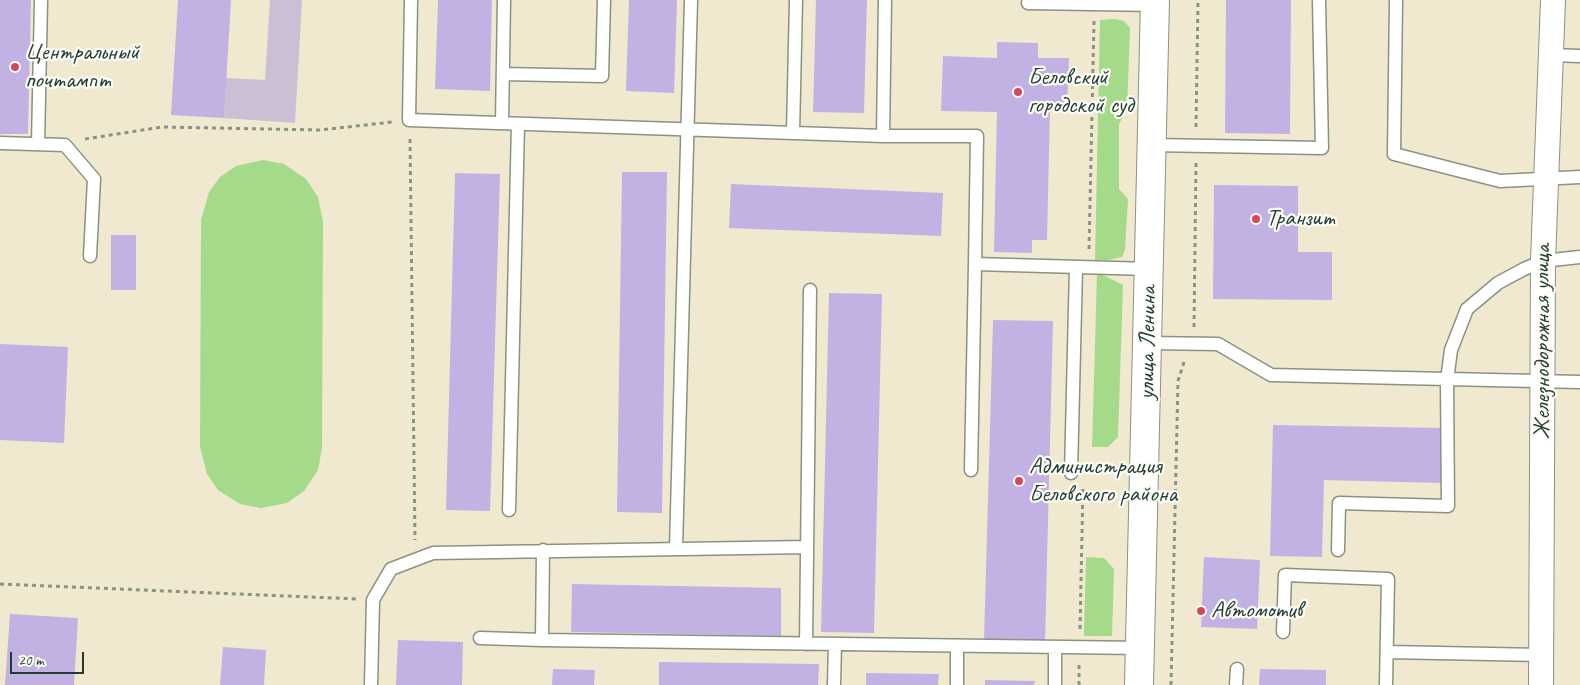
<!DOCTYPE html>
<html>
<head>
<meta charset="utf-8">
<style>
	body { margin:0 }
	#map { position:relative; width:1580px; height:685px; overflow:hidden; background:#f0e9cf; font-family:Caveat,sans-serif }
	canvas { display:block }
	.scale { position:absolute; left:10px; top:652px; width:74px; height:22px; box-sizing:border-box; border:2px solid #1f3d34; border-top:0; padding-left:6px; font-size:15px; line-height:18px; white-space:nowrap; color:#1f3d34; -webkit-text-stroke:4px #fdfcf7; paint-order:stroke }
</style>
</head>
<body>
<div id="map">
<canvas width="1580" height="685"></canvas>
<div class="scale">20 m</div>
</div>
<script>
const g = document.querySelector('canvas').getContext('2d');
g.lineJoin = 'round';
function fill(path, color) {
  g.fillStyle = color;
  g.fill(path, 'evenodd');
}
function toPath(rows) {
  const path = new Path2D();
  for (const r of rows) {
    path.moveTo(r[0], r[1]);
    for (let i = 2; i < r.length; i += 2) path.lineTo(r[i], r[i + 1]);
  }
  return path;
}
function stroke(path, color, width, dash) {
  g.strokeStyle = color;
  g.lineWidth = width;
  g.lineCap = dash ? 'butt' : 'round';
  g.setLineDash(dash || []);
  g.stroke(path);
}
function label(font, color, halo, rows, align = 'center') {
  g.font = font + ' Caveat,sans-serif';
  g.lineWidth = 4.5;
  g.setLineDash([]);
  g.textBaseline = 'middle';
  g.strokeStyle = halo;
  g.fillStyle = color;
  for (const [text, x, y, turn = 0] of rows) {
    g.save();
    g.translate(x, y);
    g.rotate((+turn || 0) * Math.PI / 180);
    g.textAlign = isNaN(turn) ? turn : align;
    if (halo) g.strokeText(text, 0, 0);
    g.fillText(text, 0, 0);
    g.restore();
  }
}
fill(toPath([
	[270,0,302,0,295,123,224,118,226,78,265,80]
]), '#cbbfd5');
fill(toPath([
	[1115,19,1124,21,1130,28,1127,109,1119,124,1119,189,1128,199,1125,250,1122,257,1108,260,1095,260,1100,20],
	[263,160,284,164,306,179,318,197,323,222,322,448,318,470,304,491,287,503,261,508,240,504,218,490,207,474,200,447,201,220,209,192,220,177,236,166],
	[1097,274,1101,274,1123,285,1118,437,1108,447,1092,447],
	[1086,557,1104,558,1114,569,1112,636,1084,636]
]), '#a5da8a');
fill(toPath([
	[0,0,31,0,28,134,0,134],
	[178,0,231,0,224,118,171,115],
	[438,0,492,0,490,91,435,89],
	[629,0,677,0,674,93,626,91],
	[816,0,867,0,864,113,813,112],
	[1226,0,1291,0,1290,134,1225,133],
	[997,42,1038,43,1038,58,1069,58,1067,109,1050,108,1047,240,1032,240,1032,253,994,252,997,112,941,111,943,56,997,58],
	[622,172,667,172,662,513,617,512],
	[455,173,500,174,490,511,446,510],
	[731,184,943,193,941,236,729,228],
	[1214,185,1298,186,1298,252,1332,252,1332,300,1213,299],
	[111,235,136,235,136,290,111,290],
	[829,293,882,294,874,633,821,632],
	[993,320,1053,321,1045,642,984,640],
	[0,344,68,347,64,443,0,440],
	[1273,425,1443,428,1441,483,1324,480,1322,557,1270,556],
	[1204,557,1260,560,1257,629,1201,627],
	[572,584,781,588,781,636,571,632],
	[10,614,78,618,74,685,5,685],
	[398,640,463,642,462,685,396,685],
	[223,647,266,650,264,685,220,685],
	[659,662,819,664,818,685,659,685],
	[553,669,595,670,594,685,552,685],
	[1260,669,1326,670,1326,685,1259,685],
	[866,673,939,674,938,685,866,685],
	[985,680,1035,681,1034,685,985,685]
]), '#c2b2e4');
const lane = toPath([
	[411,0,409,120,883,136],
	[885,0,883,136,977,136,975,264,1149,269],
	[1396,0,1394,154,1500,181,1580,177],
	[1028,3,1155,5],
	[1551,55,1580,56],
	[503,74,602,76,604,0],
	[502,123,504,0],
	[793,133,796,0],
	[0,143,65,145,94,179,90,256],
	[38,144,41,0],
	[1152,145,1322,148,1319,0],
	[1148,343,1218,344,1271,375,1580,382],
	[971,470,975,264],
	[1071,473,1076,267],
	[509,510,518,124],
	[676,548,691,0],
	[1338,550,1339,503,1448,506,1447,380,1451,350,1467,309,1498,283,1524,269,1543,261,1580,257],
	[1283,632,1285,575,1388,579,1386,685],
	[480,638,542,640,1140,648],
	[542,640,543,550],
	[806,644,810,290],
	[1387,652,1541,655],
	[371,685,373,600,391,569,433,553,807,547],
	[834,685,835,644],
	[957,685,957,646],
	[1055,685,1055,647],
	[1236,685,1237,669]
]);
const street = toPath([
	[1541,685,1543,261,1553,0]
]);
const secondary = toPath([
	[1139,685,1155,0]
]);
stroke(lane, '#889382', 15);
stroke(street, '#889382', 26);
stroke(secondary, '#889382', 30);
stroke(toPath([
	[1196,127,1198,0],
	[85,139,162,127,320,130,392,122],
	[410,139,415,540],
	[1089,249,1094,21],
	[1194,327,1196,163],
	[0,584,357,599],
	[1080,629,1083,486],
	[1079,685,1079,665],
	[1171,685,1178,381,1184,362]
]), '#889382', 3, [4, 4]);
stroke(lane, '#fff', 12);
stroke(street, '#fff', 24);
stroke(secondary, '#fff', 28);
for (const [x, y, r, color] of [
	[15,67,5,"#d1495b"],
	[1018,92,5,"#d1495b"],
	[1256,219,5,"#d1495b"],
	[1019,481,5,"#d1495b"],
	[1201,611,5,"#d1495b"]
]) {
  const dot = new Path2D();
  dot.arc(x, y, r, 0, 2 * Math.PI);
  g.fillStyle = color;
  g.fill(dot);
  stroke(dot, '#fdfcf7', 2);
}
label('24px', '#1f3d34', '#fdfcf7', [
	["Центральный",25,53],
	["почтампт",25,81],
	["Беловский",1028,78],
	["городской суд",1028,106],
	["Транзит",1266,219],
	["Администрация",1029,467],
	["Беловского района",1029,495],
	["Автомотив",1211,611]
], 'left');
label('24px', '#1f3d34', '#fdfcf7', [
	["Железнодорожная улица",1543,342,-90],
	["улица Ленина",1148,343,-89]
]);
</script>
</body>
</html>
